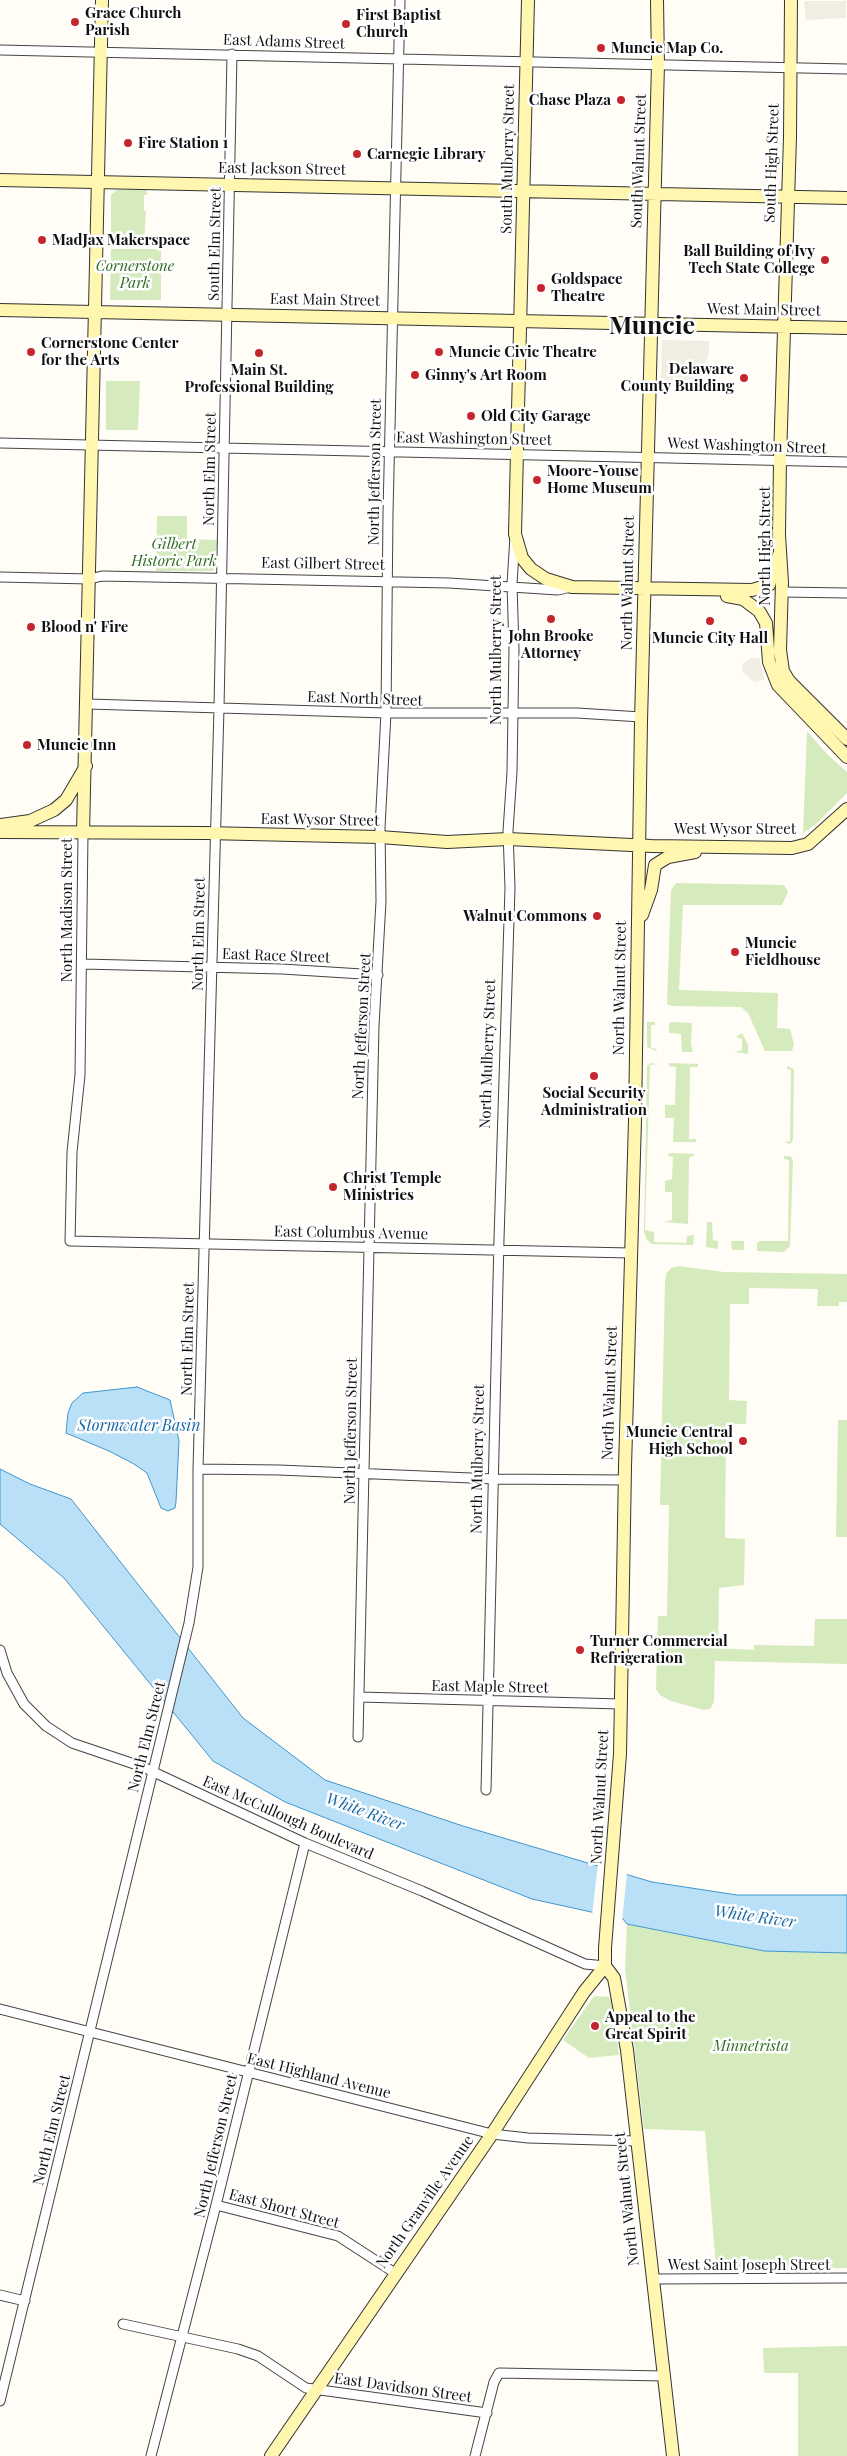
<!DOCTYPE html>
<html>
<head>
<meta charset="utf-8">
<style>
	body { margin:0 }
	canvas { display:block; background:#fffdf5 }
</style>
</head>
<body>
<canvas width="847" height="2456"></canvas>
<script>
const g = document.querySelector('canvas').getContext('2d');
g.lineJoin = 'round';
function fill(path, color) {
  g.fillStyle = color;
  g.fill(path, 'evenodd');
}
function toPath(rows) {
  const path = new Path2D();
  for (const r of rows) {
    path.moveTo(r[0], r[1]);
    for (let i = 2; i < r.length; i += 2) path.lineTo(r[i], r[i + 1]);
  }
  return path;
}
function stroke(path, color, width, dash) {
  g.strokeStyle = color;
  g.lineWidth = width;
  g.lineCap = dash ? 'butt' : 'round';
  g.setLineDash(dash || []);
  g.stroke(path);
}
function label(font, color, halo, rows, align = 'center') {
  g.font = font + ' "Playfair Display",serif';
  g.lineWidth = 5;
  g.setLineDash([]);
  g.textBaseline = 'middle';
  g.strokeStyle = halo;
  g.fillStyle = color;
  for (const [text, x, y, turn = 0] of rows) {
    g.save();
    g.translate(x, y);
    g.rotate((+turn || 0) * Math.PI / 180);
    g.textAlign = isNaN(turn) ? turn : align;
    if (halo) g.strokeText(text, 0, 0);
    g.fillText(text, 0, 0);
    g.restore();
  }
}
fill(toPath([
	[117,190,147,190,147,195,144,195,144,211,146,211,144,242,111,242,111,195],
	[111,249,161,249,161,300,110,300],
	[106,381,140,381,138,430,106,430],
	[157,516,187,516,187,539,218,540,213,563,214,571,156,571],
	[807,731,826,753,847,772,847,793,816,824,803,833],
	[676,883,784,885,788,892,782,905,683,905,679,990,778,993,777,1028,790,1029,794,1044,792,1051,765,1051,748,1013,741,1007,672,1006,667,1004,671,890],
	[647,1022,655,1022,655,1025,651,1025,651,1048,657,1049,656,1051,647,1047],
	[671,1022,692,1023,691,1044,693,1052,682,1052,681,1034,669,1033,669,1024],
	[742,1033,748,1045,748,1054,735,1052,742,1050,742,1039,736,1037],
	[651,1063,657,1064,650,1065,645,1230,654,1232,654,1242,686,1243,687,1236,694,1235,693,1245,652,1244,647,1240,644,1232,647,1066],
	[669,1063,698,1064,698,1067,690,1067,689,1139,696,1139,696,1142,673,1142,674,1118,665,1118,665,1105,675,1105,676,1067,669,1066],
	[787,1066,794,1069,793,1140,790,1144,784,1142,790,1141,791,1070,787,1069],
	[669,1153,696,1154,689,1158,688,1224,664,1222,672,1220,672,1192,665,1192,665,1181,672,1179,673,1157,668,1156],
	[784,1156,790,1156,793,1160,790,1246,784,1252,757,1251,757,1243,760,1241,788,1241,789,1160,784,1159],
	[707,1222,712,1222,713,1240,718,1241,718,1249,706,1247],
	[731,1241,744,1241,744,1250,732,1250],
	[678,1266,724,1272,847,1274,847,1302,839,1302,839,1306,817,1306,818,1289,749,1288,749,1304,730,1304,729,1400,747,1401,746,1424,726,1424,725,1538,745,1539,744,1585,719,1588,718,1648,754,1650,754,1645,814,1646,815,1619,847,1619,847,1664,715,1661,714,1702,710,1709,704,1710,671,1701,660,1695,656,1689,658,1616,667,1616,669,1505,660,1505,665,1283,666,1274,671,1268],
	[838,1420,847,1420,847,1537,836,1537],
	[627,1924,764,1951,847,1953,847,2268,716,2268,705,2131,644,2129,625,1969],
	[594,1996,609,1997,612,2001,619,2055,589,2058,563,2040],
	[847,2346,847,2456,798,2456,798,2373,764,2373,763,2348]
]), '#d5ebbd');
fill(toPath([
	[804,1,846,1,846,18,806,20],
	[662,340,709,341,709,354,701,371,693,379,681,385,661,385],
	[751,658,759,658,765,679,754,682,742,671,743,664]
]), '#f1ede2');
const water = toPath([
	[137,1387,170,1400,179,1441,176,1502,175,1508,168,1511,161,1508,147,1473,134,1464,109,1451,66,1433,68,1413,72,1403,83,1393,137,1387],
	[0,1469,30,1484,71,1499,243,1718,325,1780,463,1826,652,1882,737,1895,847,1895,847,1953,764,1951,627,1924,623,1919,532,1899,285,1802,213,1761,64,1578,0,1524,0,1469]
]);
fill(water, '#b9e0f7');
stroke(water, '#3f96cf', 1);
fill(toPath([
	[598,1864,627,1873,622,1922,592,1915]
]), '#fffdf5');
const street = toPath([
	[0,50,847,69],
	[0,443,847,462],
	[0,577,90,579,102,576,449,583,558,590,571,587],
	[782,592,847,593],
	[88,704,386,713,577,713,641,717],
	[83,833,80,1075,72,1152,70,1241,631,1253],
	[83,964,282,969,378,975],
	[198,1469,279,1470,495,1479,624,1480],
	[0,1650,7,1673,24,1704,46,1726,72,1743,143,1767,305,1843,422,1891,585,1964,605,1966],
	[359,1697,621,1704],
	[358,1737,374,1026,381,901,380,828,386,713,388,513,400,0],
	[486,1790,499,1239,510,888,508,831,512,772,514,650,512,584,515,536],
	[0,2009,492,2134,528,2138,636,2141],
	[216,2205,338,2236,395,2273],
	[652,2279,847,2278],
	[0,2295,25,2301],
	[123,2324,238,2349,258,2356,306,2388,487,2413],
	[0,2401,189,1623,198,1567,198,1469,219,708,232,54],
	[151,2456,216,2205,305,1843],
	[475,2456,494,2382,499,2373,665,2376]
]);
const secondary = toPath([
	[528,0,515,534,522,558,531,569,546,579,572,587,752,590,769,585,780,552],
	[657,0,658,64,641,721,635,1120,625,1467,620,1754,605,1948,605,1966,614,1978,627,2050,673,2456],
	[791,0,790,137,780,459,779,535,782,582,780,650,783,671,789,681,847,739],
	[0,180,847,198],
	[0,310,847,328],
	[727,596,743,599,759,611,766,623,769,662,778,685,847,757],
	[0,825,30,821,54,810,66,800,86,766],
	[0,832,206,833,380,837,447,842,508,839,652,846,792,848,808,844,847,809],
	[83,833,102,0],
	[642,915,651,890,655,865,668,857,695,852],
	[271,2456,492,2134,584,1992,605,1966]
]);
stroke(street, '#444', 11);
stroke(secondary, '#333', 14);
stroke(street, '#fff', 9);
stroke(secondary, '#fff6b0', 12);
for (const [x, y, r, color] of [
	[75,22,5,"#c4262e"],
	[346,24,5,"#c4262e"],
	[601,48,5,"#c4262e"],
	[621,100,5,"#c4262e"],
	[128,143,5,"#c4262e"],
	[357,154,5,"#c4262e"],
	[42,240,5,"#c4262e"],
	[825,260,5,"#c4262e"],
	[541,288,5,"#c4262e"],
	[31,352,5,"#c4262e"],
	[439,352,5,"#c4262e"],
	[259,353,5,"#c4262e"],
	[415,375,5,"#c4262e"],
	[744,378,5,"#c4262e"],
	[471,416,5,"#c4262e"],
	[537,480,5,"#c4262e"],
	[551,619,5,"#c4262e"],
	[710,621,5,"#c4262e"],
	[31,627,5,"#c4262e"],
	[27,745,5,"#c4262e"],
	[597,916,5,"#c4262e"],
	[735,952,5,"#c4262e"],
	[594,1076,5,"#c4262e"],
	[333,1187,5,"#c4262e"],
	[743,1441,5,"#c4262e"],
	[580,1650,5,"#c4262e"],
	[595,2026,5,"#c4262e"]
]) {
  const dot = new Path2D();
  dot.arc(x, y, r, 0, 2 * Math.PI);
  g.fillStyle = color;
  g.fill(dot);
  stroke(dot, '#fff', 2);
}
label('bold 15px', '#111', '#fff', [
	["Grace Church",85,13],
	["Parish",85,30],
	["First Baptist",356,15],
	["Church",356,32],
	["Muncie Map Co.",611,48],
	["Chase Plaza",611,100,"right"],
	["Fire Station 1",138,143],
	["Carnegie Library",367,154],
	["MadJax Makerspace",52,240],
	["Ball Building of Ivy",815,251,"right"],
	["Tech State College",815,268,"right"],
	["Goldspace",551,279],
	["Theatre",551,296],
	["Cornerstone Center",41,343],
	["for the Arts",41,360],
	["Muncie Civic Theatre",449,352],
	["Delaware",734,369,"right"],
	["County Building",734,386,"right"],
	["Main St.",259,370,"center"],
	["Professional Building",259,387,"center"],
	["Ginny's Art Room",425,375],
	["Old City Garage",481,416],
	["Moore-Youse",547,471],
	["Home Museum",547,488],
	["Blood n' Fire",41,627],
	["John Brooke",551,636,"center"],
	["Attorney",551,653,"center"],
	["Muncie City Hall",710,638,"center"],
	["Muncie Inn",37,745],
	["Walnut Commons",587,916,"right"],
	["Muncie",745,943],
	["Fieldhouse",745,960],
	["Social Security",594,1093,"center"],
	["Administration",594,1110,"center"],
	["Christ Temple",343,1178],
	["Ministries",343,1195],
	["Muncie Central",733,1432,"right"],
	["High School",733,1449,"right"],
	["Turner Commercial",590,1641],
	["Refrigeration",590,1658],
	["Appeal to the",605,2017],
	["Great Spirit",605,2034]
], 'left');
label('15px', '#111', '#fff', [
	["East Adams Street",284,42,2],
	["South Mulberry Street",508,159,-89],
	["South Walnut Street",639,161,-88],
	["South High Street",772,163,-88],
	["East Jackson Street",282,169,1],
	["South Elm Street",215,244,-89],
	["East Main Street",325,300,1],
	["West Main Street",764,310,1],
	["East Washington Street",474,439,1],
	["West Washington Street",747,446,2],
	["North Elm Street",210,469,-89],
	["North Jefferson Street",375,472,-89],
	["North High Street",765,546,-90],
	["East Gilbert Street",323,564,1],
	["North Walnut Street",628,583,-89],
	["North Mulberry Street",496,650,-90],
	["East North Street",365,699,2],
	["East Wysor Street",320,820,1],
	["West Wysor Street",735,829],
	["North Madison Street",67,910,-90],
	["North Elm Street",199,934,-89],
	["East Race Street",276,956,2],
	["North Walnut Street",620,988,-89],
	["North Jefferson Street",362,1026,-87],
	["North Mulberry Street",488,1054,-88],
	["East Columbus Avenue",351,1233,1],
	["North Elm Street",188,1339,-89],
	["North Walnut Street",610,1393,-88],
	["North Jefferson Street",351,1431,-89],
	["North Mulberry Street",478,1459,-89],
	["East Maple Street",490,1687,1],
	["North Elm Street",147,1737,-76],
	["North Walnut Street",600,1797,-87],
	["East McCullough Boulevard",288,1818,24],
	["East Highland Avenue",319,2076,14],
	["North Elm Street",52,2130,-76],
	["North Jefferson Street",216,2146,-77],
	["North Walnut Street",627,2199,-96],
	["North Granville Avenue",425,2202,-55],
	["East Short Street",284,2209,15],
	["West Saint Joseph Street",749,2265],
	["East Davidson Street",403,2388,8]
]);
label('italic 15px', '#2f6b1f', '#fff', [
	["Cornerstone",135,266],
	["Park",135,283],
	["Gilbert",174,544],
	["Historic Park",174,561],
	["Minnetrista",751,2046]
]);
label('italic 16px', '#1768a6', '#fff', [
	["Stormwater Basin",139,1426],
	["White River",365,1812,20],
	["White River",755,1917,8]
]);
label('bold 25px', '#111', '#fff', [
	["Muncie",652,326]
]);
</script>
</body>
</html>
